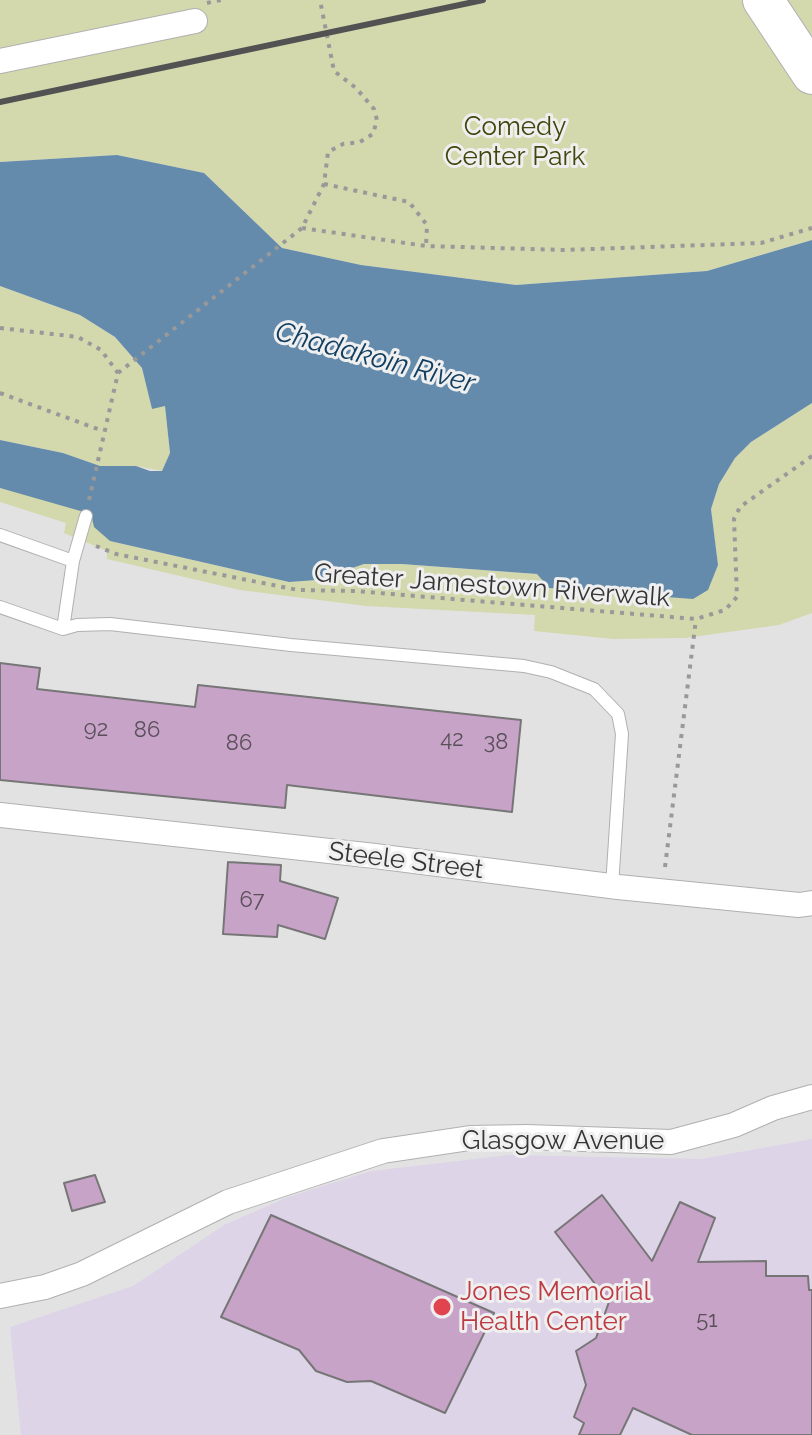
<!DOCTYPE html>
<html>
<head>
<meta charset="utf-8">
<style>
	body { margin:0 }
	canvas { display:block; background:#e2e2e3 }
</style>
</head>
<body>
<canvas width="812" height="1435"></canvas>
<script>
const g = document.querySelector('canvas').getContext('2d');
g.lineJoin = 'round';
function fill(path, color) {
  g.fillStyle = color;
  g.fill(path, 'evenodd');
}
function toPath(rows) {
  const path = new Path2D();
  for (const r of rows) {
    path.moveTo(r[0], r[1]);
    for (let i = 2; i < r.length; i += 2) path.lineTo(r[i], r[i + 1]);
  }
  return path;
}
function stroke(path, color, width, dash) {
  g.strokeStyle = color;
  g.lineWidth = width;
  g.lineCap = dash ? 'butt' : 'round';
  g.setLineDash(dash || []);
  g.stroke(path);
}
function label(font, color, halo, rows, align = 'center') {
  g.font = font + ' Raleway,sans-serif';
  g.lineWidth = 6;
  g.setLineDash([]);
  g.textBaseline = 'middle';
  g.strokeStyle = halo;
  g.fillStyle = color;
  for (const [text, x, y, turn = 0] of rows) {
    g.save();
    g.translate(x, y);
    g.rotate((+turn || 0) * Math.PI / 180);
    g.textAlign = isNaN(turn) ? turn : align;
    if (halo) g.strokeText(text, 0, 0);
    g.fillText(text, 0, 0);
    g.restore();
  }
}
fill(toPath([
	[812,1139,812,1435,21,1435,10,1327,133,1286,224,1225,288,1197,371,1171,509,1155,701,1159]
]), '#ded4e8');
fill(toPath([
	[0,0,812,0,812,240,707,271,516,285,361,265,282,248,204,173,117,155,0,162],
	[0,286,80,315,115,337,142,368,152,408,165,406,170,454,162,471,136,466,100,466,63,453,0,440],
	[812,403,812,613,779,625,685,638,613,639,534,631,535,615,366,606,240,590,107,559,107,551,64,533,66,523,0,502,0,488,70,506,92,514,110,541,289,582,317,580,364,564,402,564,537,574,549,588,718,566,711,509,719,484,735,458,751,442]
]), '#d3d9ad');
fill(toPath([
	[117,155,204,173,282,248,361,265,516,285,707,271,812,240,812,403,751,442,735,458,719,484,711,509,718,565,708,590,693,599,549,588,537,574,402,564,364,564,317,580,289,582,110,541,94,527,91,514,0,488,0,440,63,453,100,466,136,466,150,471,162,471,170,453,165,406,152,409,142,368,115,337,80,315,0,286,0,162]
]), '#658bac');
const building = toPath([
	[0,663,40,668,37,689,195,707,198,685,521,720,512,812,287,785,285,808,0,780,0,663],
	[228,862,281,865,280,881,338,898,325,939,278,925,277,937,223,934,228,862],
	[95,1175,105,1202,72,1211,64,1183,95,1175],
	[602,1195,652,1261,680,1202,715,1218,698,1262,766,1261,766,1276,808,1276,809,1290,812,1290,812,1435,692,1435,633,1408,620,1435,579,1435,584,1423,574,1417,586,1385,576,1351,596,1338,609,1302,555,1232,602,1195],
	[271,1215,494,1313,445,1413,371,1381,347,1382,316,1371,299,1350,221,1317,271,1215]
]);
fill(building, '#c8a3c8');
stroke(building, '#777677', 2);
const service = toPath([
	[0,535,73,561],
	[0,607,63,629,77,625,110,624,291,645,524,666,551,672,594,689,618,714,622,734,612,886],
	[63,629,73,561,86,516]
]);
const minor = toPath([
	[0,61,195,21],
	[0,815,375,856,618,887,799,905,812,903],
	[0,1296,45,1287,82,1274,228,1202,383,1151,470,1138,527,1137,671,1142,734,1125,773,1108,812,1097]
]);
const trunk = toPath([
	[763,0,812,74]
]);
stroke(service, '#b0b0b1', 14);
stroke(minor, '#b0b0b1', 26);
stroke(trunk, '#b0b0b1', 42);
stroke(toPath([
	[207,3,221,0],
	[324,184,409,202,427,225,426,246],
	[302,228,426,246,564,250,761,243,812,228],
	[0,328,78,337,101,350,118,373],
	[118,373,302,228,324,184,328,152,343,144,360,142,373,134,377,120,374,109,356,88,334,71,320,0],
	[0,393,103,431],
	[89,500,118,373],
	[96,546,116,554,298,590,355,591,696,619,725,610,737,597,734,519,740,507,812,456],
	[665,867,696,619]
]), '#99999a', 4, [4, 6]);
stroke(service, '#fff', 12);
stroke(minor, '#fff', 24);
stroke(trunk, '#fff', 40);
stroke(toPath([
	[0,102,483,0]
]), '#525252', 6);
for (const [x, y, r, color] of [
	[442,1307,10,"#e0444e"]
]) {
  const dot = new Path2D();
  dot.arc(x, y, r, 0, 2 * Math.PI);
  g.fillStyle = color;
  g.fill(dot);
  stroke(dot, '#efeff0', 3);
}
label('22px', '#5a505a', null, [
	["92",96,729],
	["86",147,730],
	["42",452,739],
	["38",496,742],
	["86",239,743],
	["67",252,900],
	["51",707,1320]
]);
label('26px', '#42460c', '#efeff0', [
	["Comedy",515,127],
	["Center Park",515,157]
]);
label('26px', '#353535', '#efeff0', [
	["Greater Jamestown Riverwalk",492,586,4],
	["Steele Street",406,861,7],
	["Glasgow Avenue",563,1141]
]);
label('26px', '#be3a42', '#efeff0', [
	["Jones Memorial",460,1292],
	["Health Center",460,1322]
], 'left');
label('italic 28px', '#123f61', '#efeff0', [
	["Chadakoin River",375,358,15]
]);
</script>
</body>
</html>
